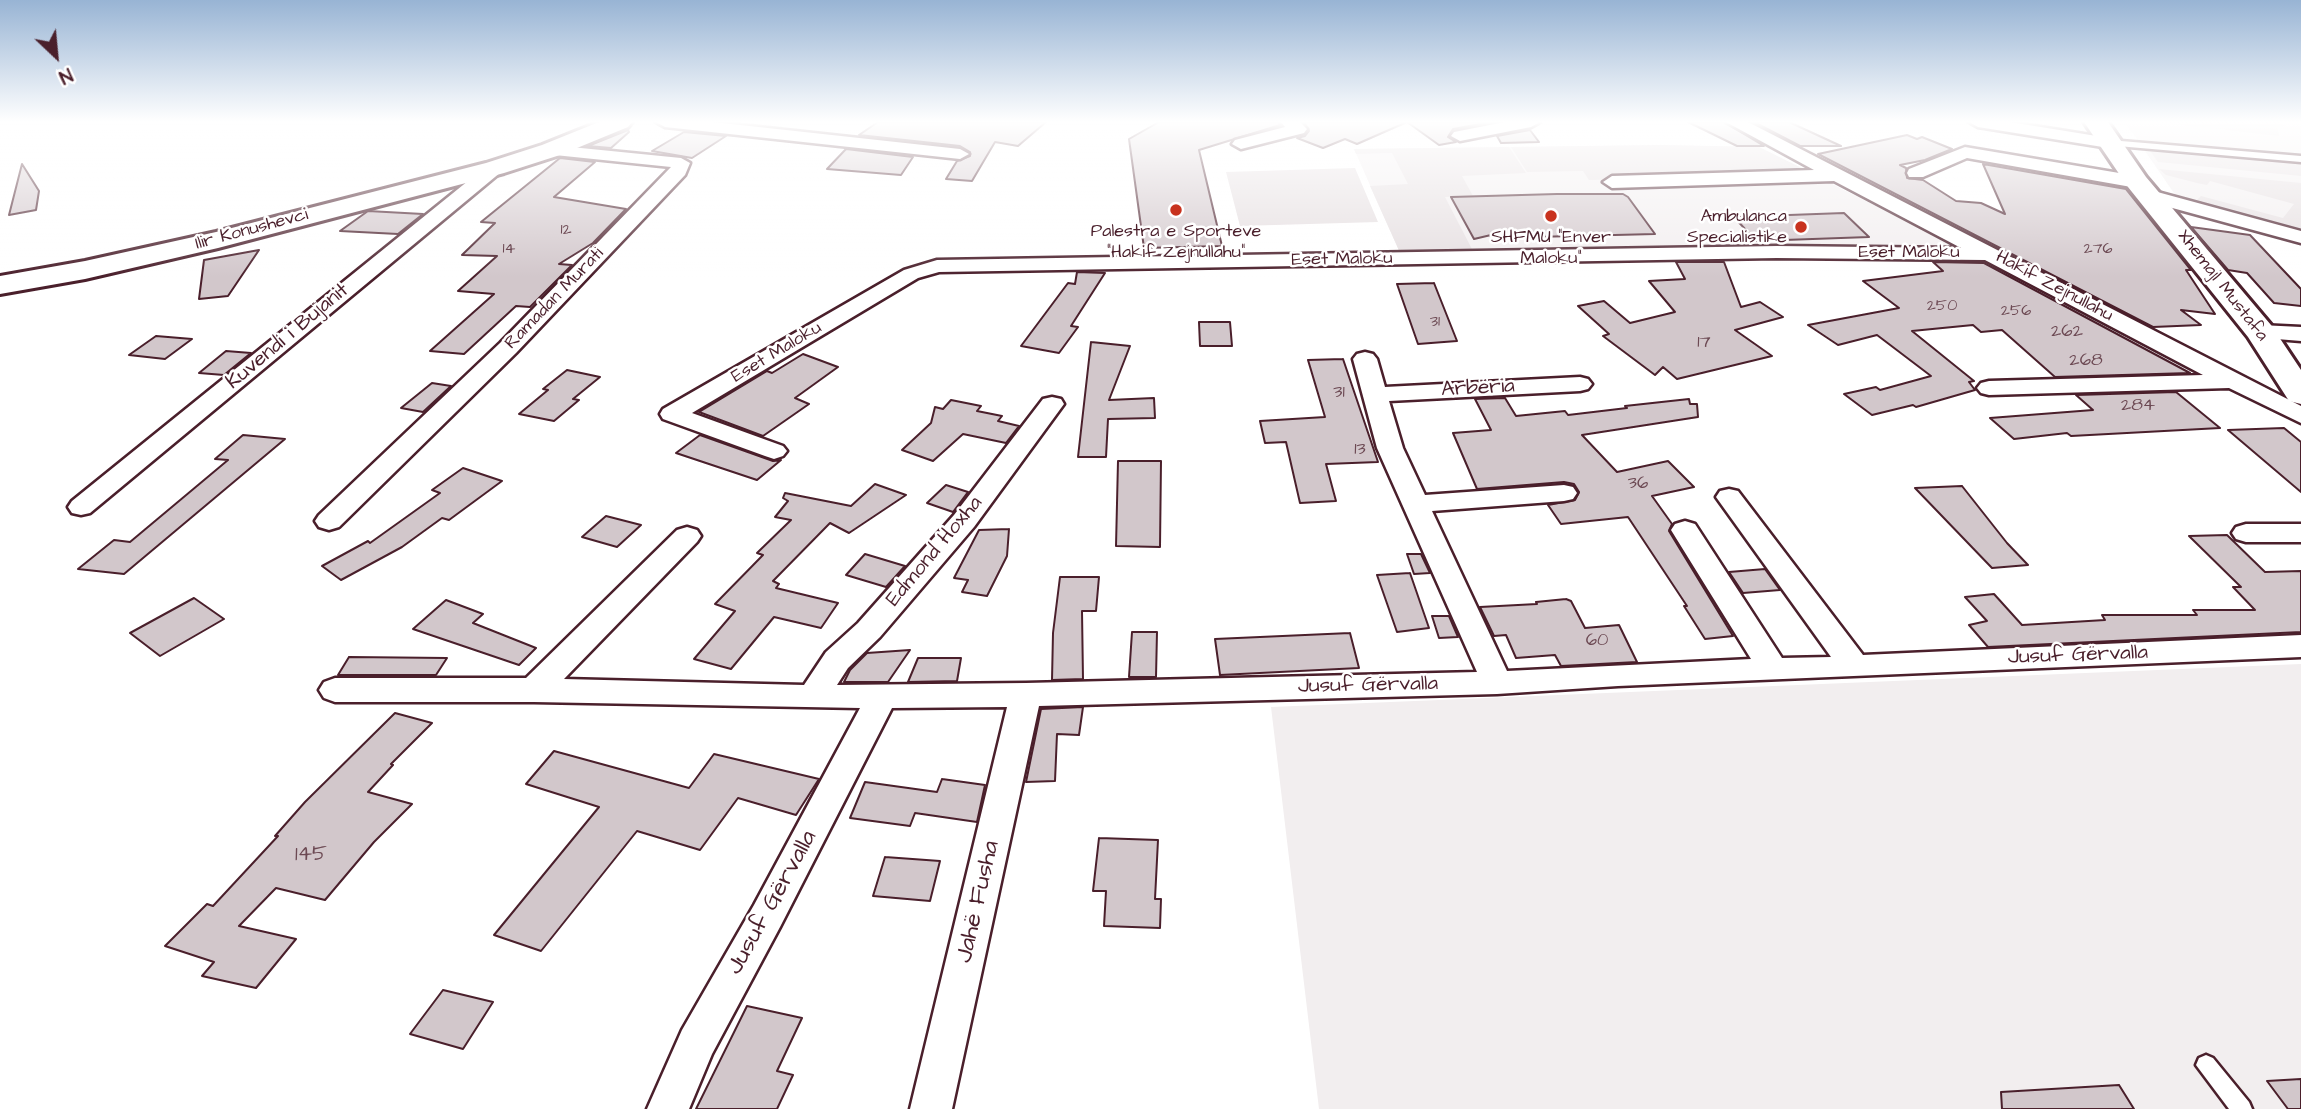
<!DOCTYPE html>
<html>
<head>
<meta charset="utf-8">
<style>
	body { margin:0 }
	#map { position:relative; width:2301px; height:1109px; overflow:hidden; background:#fff; font-family:"Architects Daughter",sans-serif }
	canvas { display:block }
	.north { position:absolute; left:21px; top:21px; width:70px; height:70px; -webkit-text-stroke:5px #fff; paint-order:stroke; rotate:154deg; font-size:19px; font-weight:700; line-height:28px; text-align:center; color:#4a1f2b }
	.north::after { content:''; display:block; margin:auto; width:24px; height:32px; background:#4a1f2b; clip-path:polygon(50% 0,100% 100%,50% 72%,0 100%) }
</style>
</head>
<body>
<div id="map">
<canvas width="2301" height="1109"></canvas>
<div class="north">N</div>
</div>
<script>
const g = document.querySelector('canvas').getContext('2d');
g.lineJoin = 'round';
function fill(path, color) {
  g.fillStyle = color;
  g.fill(path, 'evenodd');
}
function toPath(rows) {
  const path = new Path2D();
  for (const r of rows) {
    path.moveTo(r[0], r[1]);
    for (let i = 2; i < r.length; i += 2) path.lineTo(r[i], r[i + 1]);
  }
  return path;
}
function stroke(path, color, width, dash) {
  g.strokeStyle = color;
  g.lineWidth = width;
  g.lineCap = dash ? 'butt' : 'round';
  g.setLineDash(dash || []);
  g.stroke(path);
}
function label(font, color, halo, rows, align = 'center') {
  g.font = font + ' "Architects Daughter",sans-serif';
  g.lineWidth = 5;
  g.setLineDash([]);
  g.textBaseline = 'middle';
  g.strokeStyle = halo;
  g.fillStyle = color;
  for (const [text, x, y, turn = 0] of rows) {
    g.save();
    g.translate(x, y);
    g.rotate((+turn || 0) * Math.PI / 180);
    g.textAlign = isNaN(turn) ? turn : align;
    if (halo) g.strokeText(text, 0, 0);
    g.fillText(text, 0, 0);
    g.restore();
  }
}
fill(toPath([
	[2125,122,2301,122,2301,233,2178,199],
	[1664,145,1759,147,1957,247,1401,255,1354,149],
	[2301,664,2301,1109,1319,1109,1271,707]
]), '#f2eeef');
fill(toPath([
	[2155,122,2279,122,2285,125,2278,129,2279,136],
	[1660,145,1759,147,1814,174,1589,180,1583,171,1527,172,1511,147],
	[1509,147,1526,173,1462,176,1473,196,1445,197,1474,253,1401,255,1370,186,1408,184,1392,153,1356,154,1354,149],
	[2148,148,2301,162,2301,176,2158,162],
	[1355,168,1378,222,1240,226,1226,172],
	[2159,169,2301,183,2301,230,2196,201,2201,196,2283,218,2294,204,2210,181,2207,185,2197,183,2166,175]
]), '#e5dee0');
const building = toPath([
	[878,122,1046,122,1018,146,995,142,972,181,946,179,957,161,970,156,970,152,960,146,859,135,878,122],
	[1159,122,1278,122,1280,125,1199,150,1222,246,1144,248,1129,139,1159,122],
	[1304,122,1491,122,1453,129,1448,137,1456,142,1439,145,1407,122,1357,144,1345,139,1323,148,1297,138,1305,136,1309,131,1304,122],
	[1688,122,1724,122,1764,146,1737,146,1688,122],
	[1754,122,1789,122,1841,146,1800,146,1754,122],
	[628,130,629,132,611,148,588,146,628,130],
	[1530,130,1539,142,1501,143,1497,136,1530,130],
	[684,132,726,136,692,158,652,151,684,132],
	[1907,135,1917,139,1922,137,1952,149,1925,160,1900,165,1906,168,1907,178,1923,180,1956,201,1981,203,2005,214,1983,164,2126,189,2191,270,2186,270,2215,314,2181,310,2201,325,2153,327,1818,154,1907,135],
	[846,149,913,157,901,175,827,169,846,149],
	[560,158,595,162,554,197,626,209,593,243,559,264,572,265,530,307,516,306,464,354,430,351,494,294,458,291,497,256,462,255,495,223,481,222,560,158],
	[22,164,39,191,36,210,9,215,22,164],
	[1557,194,1623,194,1628,197,1655,234,1493,238,1491,235,1474,239,1451,197,1557,194],
	[368,211,423,214,398,234,340,231,368,211],
	[1844,213,1869,237,1756,241,1734,217,1844,213],
	[2191,227,2250,235,2301,289,2301,306,2274,303,2247,273,2228,270,2191,227],
	[259,250,228,296,199,299,204,260,259,250],
	[1676,262,1724,262,1741,307,1760,302,1783,317,1735,330,1772,356,1677,379,1663,367,1655,375,1603,336,1609,334,1578,306,1604,301,1630,323,1675,312,1649,281,1685,279,1676,262],
	[1933,262,1984,263,2190,373,2055,377,2002,330,1981,332,1973,325,1912,331,1974,381,1969,382,1975,390,1916,407,1913,405,1872,415,1844,394,1876,387,1880,390,1931,376,1877,335,1838,345,1808,325,1899,308,1863,281,1943,271,1933,262],
	[1077,272,1105,273,1071,326,1078,327,1059,353,1021,346,1068,283,1075,284,1077,272],
	[1434,283,1457,341,1418,344,1397,284,1434,283],
	[1199,322,1230,322,1232,346,1200,346,1199,322],
	[156,336,192,339,165,359,129,355,156,336],
	[1091,342,1130,346,1109,400,1154,398,1155,418,1108,419,1106,457,1078,457,1091,342],
	[226,351,251,353,224,375,199,373,226,351],
	[803,354,838,367,795,398,809,404,763,436,699,412,767,371,772,373,803,354],
	[1343,359,1378,462,1326,464,1336,501,1300,503,1286,442,1265,443,1260,421,1325,417,1308,360,1343,359],
	[567,370,600,377,573,399,579,400,554,421,519,414,548,390,543,389,567,370],
	[432,383,451,386,423,412,401,408,432,383],
	[2176,392,2220,428,2071,436,2067,433,2014,439,1990,418,2093,410,2076,395,2176,392],
	[1505,398,1516,416,1565,411,1568,415,1627,408,1625,406,1689,399,1690,404,1697,404,1698,417,1582,435,1617,472,1668,461,1694,487,1652,496,1672,524,1669,531,1733,636,1705,639,1684,606,1687,606,1628,517,1561,524,1548,505,1575,500,1579,492,1574,484,1564,482,1477,489,1453,433,1491,430,1475,399,1505,398],
	[951,400,981,406,977,411,1002,416,998,421,1019,426,1006,443,963,434,933,461,902,450,931,423,935,407,943,409,951,400],
	[2284,428,2301,442,2301,492,2228,430,2284,428],
	[243,435,285,439,124,574,78,569,114,540,130,542,228,460,215,459,243,435],
	[700,435,773,461,781,460,757,480,676,453,700,435],
	[1118,461,1161,461,1160,547,1116,546,1118,461],
	[463,468,502,481,449,520,442,518,402,547,341,580,322,566,368,541,370,543,440,493,432,490,463,468],
	[875,484,906,495,849,533,830,523,773,581,779,584,776,588,838,603,821,628,774,617,731,669,694,659,735,611,715,604,763,555,757,553,791,520,775,517,788,501,783,498,785,493,851,506,875,484],
	[946,485,968,492,953,512,927,503,946,485],
	[1962,486,2007,543,2028,565,1992,568,1915,488,1962,486],
	[606,516,641,525,617,547,582,537,606,516],
	[1009,529,1007,556,987,596,962,592,968,580,954,578,979,530,1009,529],
	[2227,535,2265,572,2301,571,2301,632,1988,647,1969,625,1987,621,1965,597,1994,594,2022,625,2105,620,2102,615,2197,615,2193,610,2255,610,2233,587,2241,587,2189,536,2227,535],
	[865,554,905,566,886,587,846,575,865,554],
	[1407,554,1421,554,1430,573,1414,574,1407,554],
	[1765,569,1780,590,1743,593,1729,572,1765,569],
	[1410,573,1429,628,1397,632,1377,575,1410,573],
	[1060,577,1099,577,1096,611,1082,611,1083,679,1052,680,1053,633,1060,577],
	[194,598,224,619,160,656,130,633,194,598],
	[1566,599,1571,601,1585,628,1619,625,1637,662,1561,666,1555,655,1516,658,1506,635,1494,636,1480,607,1537,604,1536,602,1566,599],
	[446,600,483,614,473,623,536,648,519,665,413,629,446,600],
	[1432,616,1449,616,1458,637,1439,638,1432,616],
	[1132,632,1157,632,1156,677,1129,677,1132,632],
	[1350,633,1359,668,1220,675,1215,639,1350,633],
	[910,650,888,682,844,682,850,670,867,653,910,650],
	[349,657,447,658,436,675,338,675,349,657],
	[918,658,961,658,957,681,908,682,918,658],
	[1083,707,1079,735,1057,734,1055,781,1026,782,1041,709,1083,707],
	[395,713,432,723,391,764,393,765,368,792,412,804,374,842,325,900,276,888,239,926,296,939,256,988,202,976,214,962,165,946,207,904,213,906,278,836,275,836,305,802,395,713],
	[554,751,689,788,714,754,819,779,796,815,738,798,700,850,637,831,541,951,494,935,599,807,526,784,554,751],
	[942,779,985,785,977,822,915,813,910,826,850,818,865,782,937,792,942,779],
	[1099,838,1158,840,1155,899,1161,899,1160,928,1104,926,1106,891,1093,891,1099,838],
	[885,857,940,861,930,901,873,896,885,857],
	[443,990,493,1002,463,1049,410,1034,443,990],
	[747,1006,802,1018,777,1071,793,1075,777,1109,696,1109,747,1006],
	[2301,1079,2301,1109,2288,1109,2267,1081,2301,1079],
	[2119,1085,2134,1109,2002,1109,2001,1092,2119,1085]
]);
fill(building, '#d2c7cb');
stroke(building, '#4a1f2b', 2);
const lane = toPath([
	[2109,140,2301,156,2301,162,2106,145,2106,141,2109,140],
	[2206,1055,2213,1058,2249,1102,2252,1109,2229,1109,2196,1065,2199,1058,2206,1055]
]);
const street = toPath([
	[656,122,713,122,960,149,969,154,960,159,665,127,656,122],
	[1281,122,1300,122,1307,129,1304,133,1241,149,1232,144,1235,140,1285,127,1281,122],
	[1505,122,1540,122,1531,127,1460,141,1451,136,1454,132,1505,122],
	[1726,122,1748,122,2301,406,2301,423,2229,388,1989,395,1981,393,1977,388,1981,383,1989,381,2203,375,1985,260,1777,258,939,272,918,278,692,413,783,446,787,451,783,456,774,459,765,456,663,419,660,414,663,409,904,270,937,260,1777,246,1961,248,1834,181,1612,188,1603,182,1612,176,1814,170,1726,122],
	[1969,122,2010,122,2109,138,2118,143,2109,148,1978,127,1969,122],
	[551,145,681,158,690,163,685,175,516,353,339,527,329,530,319,527,315,521,319,515,500,343,671,167,545,154,542,150,545,146,551,145],
	[1965,147,2137,176,2146,182,2137,188,1967,158,1923,177,1909,177,1907,173,1909,169,1965,147],
	[495,163,501,164,504,168,501,172,90,513,81,515,72,513,68,507,72,501,489,164,495,163],
	[2150,190,2301,231,2301,243,2143,200,2141,196,2150,190],
	[2260,325,2301,327,2301,341,2252,337,2249,332,2252,327,2260,325],
	[1365,352,1373,354,1377,359,1385,387,1580,377,1588,379,1592,384,1588,389,1580,391,1389,401,1403,448,1425,495,1564,485,1573,487,1577,493,1573,499,1564,501,1432,511,1507,671,1751,659,1671,530,1675,524,1685,521,1695,524,1782,658,1831,657,1716,497,1720,491,1729,489,1738,491,1863,655,2301,635,2301,657,1618,686,1497,694,1039,706,952,1109,910,1109,1007,707,892,708,780,927,712,1054,689,1109,647,1109,682,1030,754,905,860,708,534,702,335,702,324,698,319,690,324,682,335,678,526,678,677,530,687,527,697,530,701,536,697,542,564,679,804,685,826,652,858,623,954,515,1043,399,1052,397,1061,399,1064,404,974,527,880,637,848,668,837,685,1026,683,1477,672,1377,448,1353,359,1357,354,1365,352],
	[2246,524,2301,524,2301,542,2246,542,2236,539,2232,533,2236,527,2246,524]
]);
const secondary = toPath([
	[599,122,632,122,628,127,560,155,504,173,218,248,85,279,0,294,0,276,85,261,216,232,486,163,542,145,599,122],
	[2084,122,2108,122,2146,177,2271,325,2301,370,2301,404,2289,401,2248,337,2128,187,2084,122]
]);
stroke(lane, '#4a1f2b', 5);
stroke(street, '#4a1f2b', 5);
stroke(secondary, '#4a1f2b', 6);
fill(lane, '#fff');
fill(street, '#fff');
fill(secondary, '#fff');
const sky = g.createLinearGradient(0, 0, 0, 277);
sky.addColorStop(0, '#98b4d4');
sky.addColorStop(0.44, '#fff');
sky.addColorStop(1, '#ffffff00');
g.fillStyle = sky;
g.fillRect(0, 0, 2301, 277);
for (const [x, y, r, color] of [
	[1176,210,7,"#c8321e"],
	[1551,216,7,"#c8321e"],
	[1801,227,7,"#c8321e"]
]) {
  const dot = new Path2D();
  dot.arc(x, y, r, 0, 2 * Math.PI);
  g.fillStyle = color;
  g.fill(dot);
  stroke(dot, '#fff', 2.5);
}
label('16px', '#6c4953', null, [
	["12",566,231],
	["14",509,250],
	["276",2098,250],
	["250",1942,307],
	["256",2016,312],
	["31",1435,323]
]);
label('18px', '#4a1f2b', '#fff', [
	["Ambulanca",1787,217,"right"],
	["Specialistike",1787,238,"right"],
	["Palestra e Sporteve",1176,232],
	["\"Hakif Zejnullahu\"",1176,253],
	["SHFMU \"Enver",1551,238],
	["Maloku\"",1551,259]
]);
label('18px', '#4a1f2b', '#fff', [
	["Ilir Konushevci",252,230,-15],
	["Eset Maloku",1909,253],
	["Eset Maloku",1342,260,-1],
	["Xhemajl Mustafa",2222,286,52],
	["Hakif Zejnullahu",2054,287,28],
	["Ramadan Murati",555,299,-46],
	["Eset Maloku",777,353,-31]
]);
label('18px', '#6c4953', null, [
	["262",2067,332],
	["17",1704,343],
	["268",2086,361],
	["31",1339,393],
	["284",2138,406],
	["13",1360,450],
	["36",1638,484],
	["60",1597,641]
]);
label('21px', '#4a1f2b', '#fff', [
	["Kuvendi i Bujanit",288,337,-40],
	["Arbëria",1478,389,-3],
	["Edmond Hoxha",935,552,-50],
	["Jusuf Gërvalla",2078,656,-2],
	["Jusuf Gërvalla",1368,686,-1]
]);
label('21px', '#6c4953', null, [
	["145",311,856]
]);
label('24px', '#4a1f2b', '#fff', [
	["Jahë Fusha",979,902,-77],
	["Jusuf Gërvalla",773,903,-61]
]);
</script>
</body>
</html>
